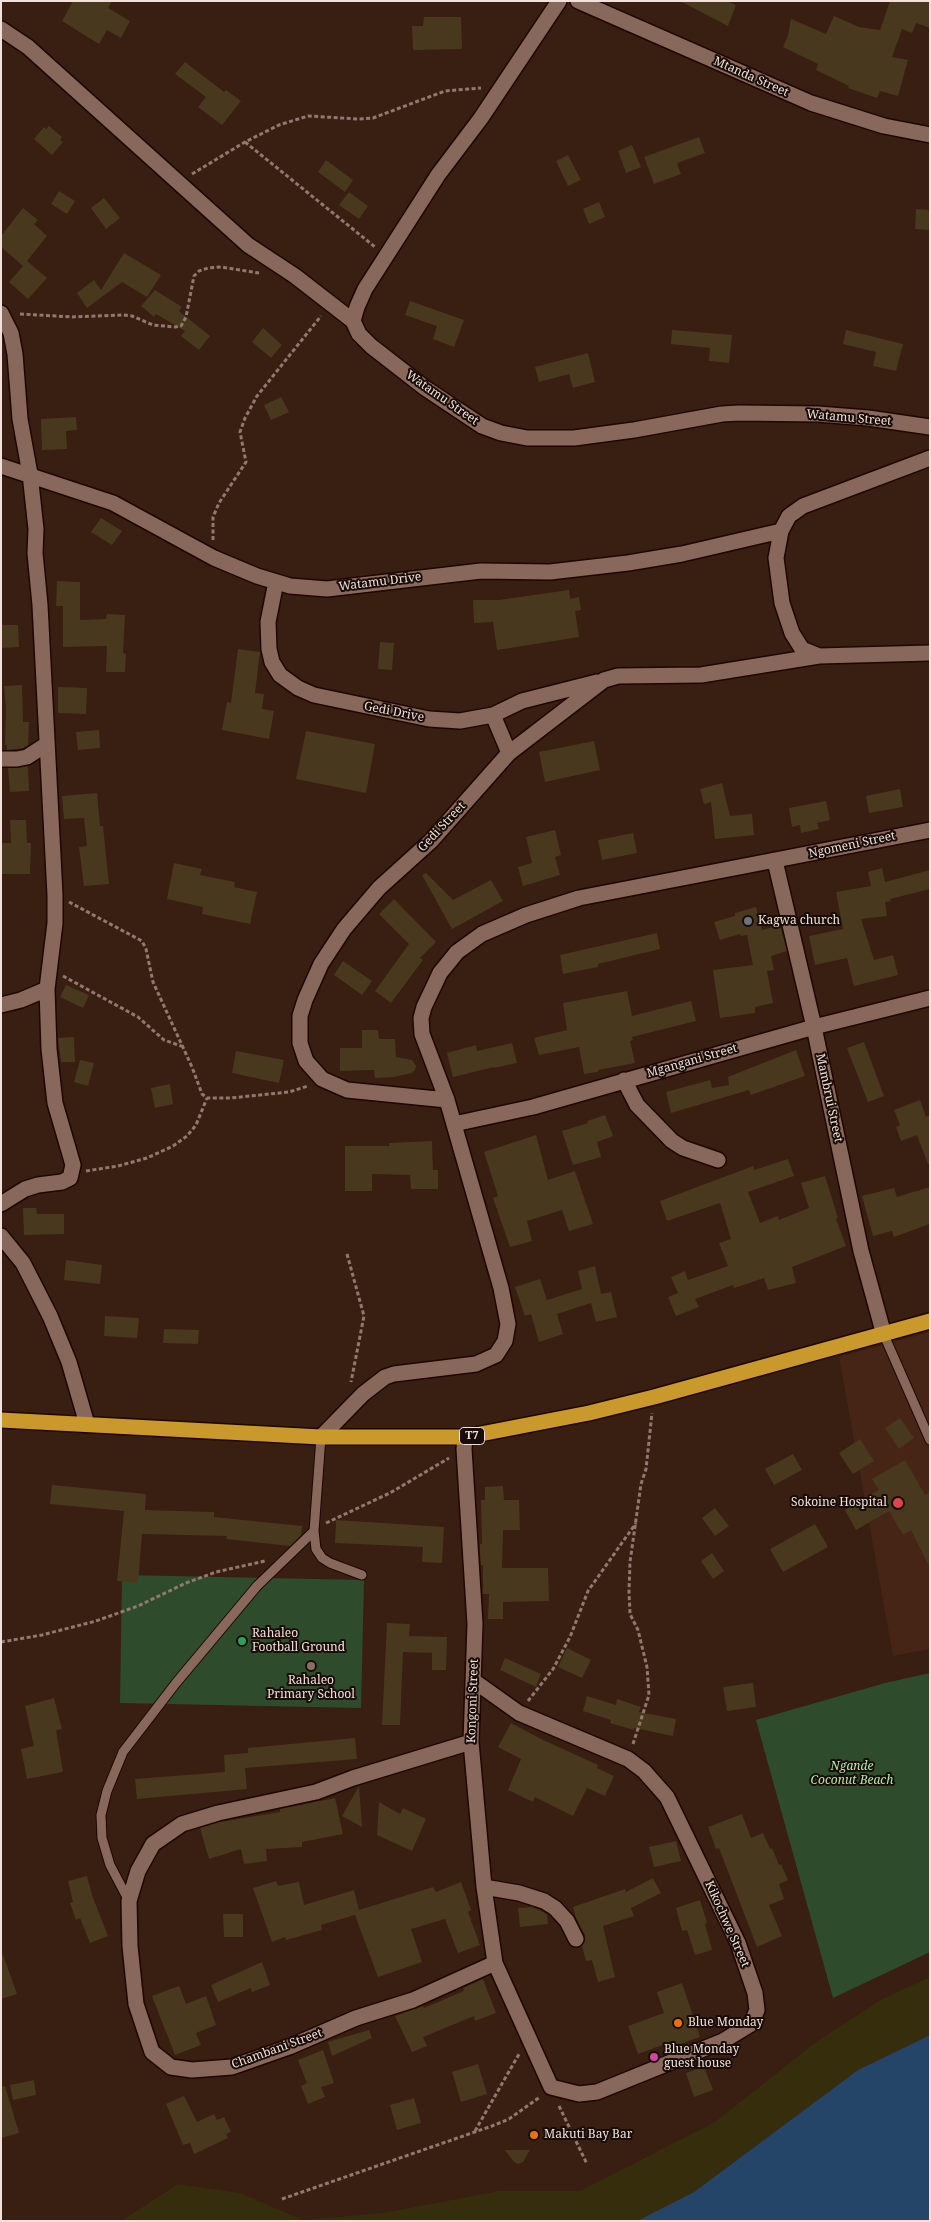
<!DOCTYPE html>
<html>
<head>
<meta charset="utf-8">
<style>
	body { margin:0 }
	#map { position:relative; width:931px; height:2222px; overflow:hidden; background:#391e12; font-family:"Noto Serif",serif }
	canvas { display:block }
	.frame { position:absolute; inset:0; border:2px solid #f3e1d9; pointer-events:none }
</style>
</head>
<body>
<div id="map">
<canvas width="931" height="2222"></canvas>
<div class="frame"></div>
</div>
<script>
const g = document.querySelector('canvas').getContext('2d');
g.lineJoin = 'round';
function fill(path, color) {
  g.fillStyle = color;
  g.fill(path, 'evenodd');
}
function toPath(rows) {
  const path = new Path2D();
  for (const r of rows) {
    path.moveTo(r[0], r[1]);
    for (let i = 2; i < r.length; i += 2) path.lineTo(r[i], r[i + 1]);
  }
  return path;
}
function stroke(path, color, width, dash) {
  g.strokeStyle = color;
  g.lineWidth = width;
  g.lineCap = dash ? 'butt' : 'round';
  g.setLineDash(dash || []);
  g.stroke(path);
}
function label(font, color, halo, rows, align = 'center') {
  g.font = font + ' "Noto Serif",serif';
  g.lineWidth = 4;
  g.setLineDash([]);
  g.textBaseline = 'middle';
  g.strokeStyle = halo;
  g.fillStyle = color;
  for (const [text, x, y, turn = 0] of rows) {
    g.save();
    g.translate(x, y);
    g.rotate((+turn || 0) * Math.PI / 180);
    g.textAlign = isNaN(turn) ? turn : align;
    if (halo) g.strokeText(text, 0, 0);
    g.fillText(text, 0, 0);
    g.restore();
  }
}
fill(toPath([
	[930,1332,930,1649,893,1656,839,1357]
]), '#462516');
fill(toPath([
	[122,1575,364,1580,361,1708,120,1703],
	[930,1673,930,1952,833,1998,756,1720,885,1683]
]), '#2e4c2c');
fill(toPath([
	[930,1977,930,2035,858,2070,694,2192,637,2221,121,2221,178,2184,240,2193,303,2220,383,2213,499,2191,580,2191,715,2122,816,2042,882,1999]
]), '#352d0c');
fill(toPath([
	[930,2035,930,2221,637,2221,694,2192,858,2070]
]), '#244468');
fill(toPath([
	[73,1,112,1,108,8,130,21,121,38,107,30,99,44,62,21],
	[680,1,726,1,736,5,728,26],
	[890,1,930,1,930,28,916,23,912,33,902,29,892,57,908,60,898,96,880,91,877,98,848,88,849,86,816,70,818,64,783,47,788,35,791,19,826,34,834,16,859,27,880,30],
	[424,17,461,17,462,49,413,50,412,26,423,26],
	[185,62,224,92,226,90,241,101,222,125,198,107,206,97,175,74],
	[49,126,62,137,60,140,63,142,52,155,34,139,44,127,46,129],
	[699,137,705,153,677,163,681,174,654,184,644,157],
	[632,145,641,167,626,173,618,151],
	[568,155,581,180,568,186,556,161],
	[326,160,353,180,345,192,318,172],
	[59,191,75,201,67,214,51,204],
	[349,192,368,206,359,219,339,205],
	[104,198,120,218,106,229,91,208],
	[599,202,605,217,589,224,583,209],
	[23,208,38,220,34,224,47,236,27,261,47,278,28,299,9,282,23,266,1,247,1,236],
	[916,209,930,210,930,230,915,229],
	[124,253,161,275,147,297,122,282,87,308,77,293,94,280,101,290],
	[155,290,182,307,179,311,210,336,199,350,181,336,185,331,156,314,154,317,141,306],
	[410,301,464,320,454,347,433,339,437,326,405,315],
	[263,328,282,345,271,358,252,342],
	[672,330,732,335,729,363,709,361,710,348,671,344],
	[846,330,903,344,896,371,873,366,876,352,843,344],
	[588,353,595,382,573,388,569,374,539,382,535,367],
	[281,397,289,412,271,420,264,405],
	[76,417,77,430,66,431,67,449,42,450,41,419],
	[101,518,122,531,112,545,91,532],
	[57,581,80,582,80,620,106,619,107,614,125,615,123,653,126,654,125,672,106,672,107,646,63,647,63,606,56,606],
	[569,590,570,599,579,597,581,610,575,611,579,637,497,650,493,622,474,623,473,600,499,600],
	[1,625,18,625,19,647,1,648],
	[380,642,394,643,392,670,378,669],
	[238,649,260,652,255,693,264,694,262,709,274,711,269,739,222,730,227,702,231,703],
	[22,685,23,722,29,722,28,745,23,748,7,750,7,745,5,745,6,708,4,686],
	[58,687,87,688,86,714,58,713],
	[99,730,100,748,78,750,76,732],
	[306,731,375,744,366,793,296,779],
	[594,741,600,770,545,782,539,752],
	[28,766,29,791,10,792,8,768],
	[722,783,730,816,752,814,754,835,715,839,711,802,704,804,700,789],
	[900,789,903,807,869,813,866,796],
	[97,793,100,826,103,826,109,884,84,886,79,847,87,846,84,818,64,819,62,796],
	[826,801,830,820,817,823,819,829,801,833,800,825,792,827,789,808],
	[10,820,26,820,27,843,31,843,30,874,1,874,1,843,11,843],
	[555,830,561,855,555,857,560,875,523,886,518,867,532,863,526,837],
	[633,833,637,853,602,860,598,840],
	[174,863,202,869,200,875,235,882,234,887,257,892,250,924,202,914,203,907,167,899],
	[882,868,885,882,930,870,930,889,890,899,891,901,885,902,887,916,861,919,874,960,893,955,898,975,854,986,847,958,815,965,809,936,843,929,836,892,871,886,868,872],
	[426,873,453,900,491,880,503,901,452,929,422,875],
	[394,899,436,942,420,958,423,960,391,1003,375,991,409,944,379,914],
	[756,907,762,930,780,925,787,951,771,956,774,970,767,971,773,1003,755,1007,755,1013,720,1018,713,970,753,965,747,935,741,936,740,934,720,940,714,922,735,916,735,913],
	[657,933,660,949,598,964,598,967,563,974,560,955],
	[343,961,372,981,362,995,334,975],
	[66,985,89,995,83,1008,60,997],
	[627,991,632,1016,691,1001,696,1021,632,1037,633,1040,630,1041,635,1063,598,1070,598,1072,584,1074,579,1047,539,1055,534,1038,567,1030,563,1003],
	[362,1030,378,1030,379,1039,395,1039,396,1057,412,1060,416,1066,415,1070,412,1073,394,1077,375,1078,374,1070,340,1071,340,1048,362,1048],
	[74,1037,75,1062,61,1062,58,1038],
	[864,1042,884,1096,868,1102,847,1048],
	[512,1043,517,1063,494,1068,494,1067,453,1077,447,1053,476,1045,477,1051],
	[796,1050,805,1076,751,1095,749,1090,671,1113,666,1092,710,1080,712,1088,729,1085,728,1077],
	[236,1051,284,1060,279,1083,232,1073],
	[80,1060,94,1063,88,1086,74,1082],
	[170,1084,173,1104,155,1108,151,1088],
	[920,1100,926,1117,930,1115,930,1164,928,1164,917,1135,901,1141,896,1127,900,1125,894,1110],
	[605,1115,613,1136,597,1142,601,1157,573,1165,562,1131,588,1123,587,1121],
	[536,1135,548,1180,575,1171,593,1224,569,1231,562,1210,527,1221,532,1241,510,1247,493,1198,498,1196,484,1152],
	[432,1141,433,1170,438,1170,438,1189,411,1189,410,1175,372,1174,372,1191,345,1191,345,1146,389,1146,389,1143],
	[788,1159,794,1176,748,1192,760,1223,778,1216,779,1220,809,1208,801,1183,825,1176,838,1218,836,1219,846,1246,792,1267,796,1283,768,1290,764,1278,734,1288,733,1285,695,1299,699,1307,676,1316,668,1297,678,1293,671,1277,685,1271,688,1280,728,1266,719,1243,731,1239,720,1203,667,1221,660,1201,753,1166,754,1170],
	[930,1187,930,1224,894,1237,892,1231,873,1236,862,1196,894,1188,897,1197],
	[23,1208,36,1208,37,1214,64,1214,64,1234,24,1235],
	[66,1260,102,1265,100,1284,64,1280],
	[595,1266,601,1294,611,1292,617,1317,596,1322,591,1303,557,1314,563,1334,539,1342,531,1314,525,1316,515,1287,540,1279,547,1300,582,1289,578,1271],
	[105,1316,139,1318,137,1338,104,1336],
	[164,1329,199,1330,198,1344,163,1343],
	[900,1418,914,1438,899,1449,885,1428],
	[860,1439,874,1461,853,1474,839,1453],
	[793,1454,802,1470,774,1485,765,1469],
	[905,1460,925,1495,930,1492,930,1568,911,1530,903,1535,889,1511,856,1530,845,1510,879,1490,872,1479],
	[52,1485,146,1494,145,1510,214,1512,214,1517,302,1526,301,1535,290,1546,226,1539,227,1536,142,1534,138,1583,117,1581,124,1511,50,1504],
	[503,1486,504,1500,519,1500,520,1530,503,1530,502,1568,548,1568,549,1601,503,1602,503,1619,488,1619,489,1594,483,1594,483,1565,481,1565,480,1553,480,1544,482,1544,481,1500,485,1500,485,1487],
	[715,1508,729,1526,715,1536,702,1518],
	[336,1520,444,1527,442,1563,422,1562,423,1547,335,1543],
	[815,1524,828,1547,783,1572,770,1549],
	[712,1553,724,1571,713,1579,701,1561],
	[387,1623,410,1624,409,1636,447,1637,446,1670,432,1670,432,1653,403,1652,400,1725,382,1725],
	[567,1648,591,1660,582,1678,558,1667],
	[505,1658,541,1674,536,1687,500,1670],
	[753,1683,756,1707,727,1711,723,1687],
	[587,1696,616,1705,617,1699,641,1707,639,1712,676,1719,673,1736,634,1728,634,1730,610,1723,611,1720,583,1711],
	[54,1698,62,1729,56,1730,63,1772,27,1779,21,1749,34,1746,25,1706],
	[511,1723,539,1738,598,1765,597,1768,614,1776,605,1796,587,1788,573,1816,535,1797,533,1802,508,1790,521,1759,498,1747],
	[355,1738,357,1759,245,1768,247,1789,137,1799,135,1779,225,1772,224,1755,248,1753,248,1748],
	[359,1786,362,1827,342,1816],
	[335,1798,343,1834,302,1842,302,1847,266,1849,267,1861,244,1864,241,1849,209,1859,200,1828,220,1822,280,1812,280,1809],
	[379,1802,400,1814,403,1808,426,1819,412,1851,377,1835],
	[742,1814,751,1838,763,1833,770,1849,772,1848,779,1865,781,1864,788,1880,779,1884,784,1899,769,1905,782,1936,757,1947,719,1848,716,1849,708,1827],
	[676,1841,681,1861,654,1867,649,1847],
	[87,1876,92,1895,108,1936,90,1943,80,1918,76,1920,70,1903,73,1902,68,1881],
	[653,1878,661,1893,631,1908,634,1916,603,1926,615,1977,598,1982,592,1960,586,1961,582,1946,585,1940,585,1935,576,1918,573,1907,625,1889,626,1892],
	[276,1881,278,1886,299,1882,304,1905,354,1890,359,1910,433,1887,436,1892,461,1882,471,1910,468,1912,480,1945,458,1953,445,1919,411,1929,422,1962,378,1977,355,1915,321,1925,322,1930,286,1940,285,1937,272,1942,253,1888],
	[700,1900,707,1923,705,1924,712,1950,695,1955,687,1930,682,1931,676,1908],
	[532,1907,547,1914,548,1924,520,1927,518,1908],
	[223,1914,243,1914,243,1937,224,1937],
	[3,1955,17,1994,1,1999,1,1956],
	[262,1962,270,1985,252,1992,251,1988,218,2002,211,1985],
	[483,1979,496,2013,475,2021,474,2016,423,2037,427,2046,412,2052,395,2016,423,2006,424,2008,464,1991,463,1988],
	[682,1983,700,2037,675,2046,673,2041,638,2054,628,2026,664,2013,657,1992],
	[179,1986,186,2004,206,1996,216,2025,196,2033,201,2045,175,2055,152,1996],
	[369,2030,372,2038,332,2056,328,2042],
	[323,2050,334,2083,321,2087,325,2097,308,2104,301,2086,307,2083,298,2060],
	[478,2064,487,2094,461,2102,452,2072],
	[704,2067,713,2090,694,2097,686,2073],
	[34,2080,36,2095,13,2100,10,2085],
	[5,2086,19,2133,1,2138,1,2087],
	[184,2096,197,2122,214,2114,217,2120,224,2117,231,2132,226,2134,228,2138,194,2154,190,2143,183,2145,166,2104],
	[414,2098,421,2123,397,2130,390,2105],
	[505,2150,530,2150,523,2162,518,2164,514,2162]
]), '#48381e');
const lane = toPath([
	[884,1335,930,1440],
	[321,1437,314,1531,316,1549,322,1558,330,1563,362,1575],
	[129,1901,110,1865,102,1838,101,1815,107,1791,123,1752,176,1683,257,1586,314,1531]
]);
const street = toPath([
	[559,1,481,118,438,175,365,289,357,307,353,321,359,334,371,346,425,388,482,426,501,433,527,438,574,438,634,430,722,414,739,413,818,414,868,418,930,427],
	[578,1,811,103,884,126,930,135],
	[1,29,28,47,248,245,295,276,353,321],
	[1,313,11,333,15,354,20,419,30,474,36,529,35,553,40,605,55,895,55,923,47,989,49,1049,55,1103,73,1165,70,1178,62,1182,38,1185,25,1189,1,1204],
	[930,458,803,506,789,516,781,531,776,558,782,603,792,633,802,649,819,656,930,653],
	[1,466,113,503,214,558,257,576,290,586,327,589,481,571,550,572,628,563,682,554,781,531],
	[276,582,268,622,269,649,272,662,280,675,298,688,314,695,429,719,460,721,493,715,522,701,597,682],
	[493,715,509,753],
	[1,759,17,759,27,757,47,744],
	[775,861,814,1027,861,1251,884,1335],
	[1,1005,21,1000,47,989],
	[624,1080,637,1105,672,1141,683,1148,718,1160],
	[447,1100,347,1090,322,1079,306,1061,300,1043,300,1016,305,1000,321,964,344,929,379,888,431,841,509,753,604,680,618,676,701,675,819,656],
	[454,1124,533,1107,814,1027,930,998],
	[1,1236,23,1263,50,1316,69,1362,87,1424],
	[321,1437,363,1394,385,1377,394,1374,476,1364,496,1355,505,1341,508,1324,501,1288,447,1100,422,1034,421,1018,424,1007,440,973,457,952,482,934,526,915,579,898,930,830],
	[465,1437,464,1449,475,1624,471,1742,484,1887,495,1963,551,2087,579,2094,597,2092,723,2041,751,2024,757,2010,755,1993,738,1943,667,1797,644,1771,628,1759,519,1713,474,1681],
	[471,1742,353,1778,316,1792,218,1813,182,1824,153,1844,138,1871,129,1901,130,1946,136,2004,152,2052,171,2067,192,2070,232,2067,289,2047,356,2018,413,2000,495,1963],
	[484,1887,519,1893,544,1901,555,1908,567,1921,576,1939]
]);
const highway = toPath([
	[1,1420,321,1437,465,1437,589,1413,654,1397,930,1321]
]);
stroke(lane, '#1f0700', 11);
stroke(street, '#1f0700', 18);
stroke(highway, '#1f0700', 18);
stroke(toPath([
	[245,142,375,247],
	[192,174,245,142,279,125,308,116,359,119,373,118,445,91,481,88],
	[20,314,72,317,123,315,132,316,153,325,175,327,181,326,186,317,194,276,199,271,208,268,221,267,259,273],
	[213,540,213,517,219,503,246,462,240,432,245,418,257,396,321,316],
	[69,902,142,941,146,949,153,982,192,1067,202,1094,207,1098,231,1098,289,1092,308,1086],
	[63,976,138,1017,164,1040,184,1047],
	[86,1171,118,1166,147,1158,173,1146,187,1136,196,1125,207,1098],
	[347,1254,364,1316,351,1382],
	[326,1523,390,1493,449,1458],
	[1,1642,42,1635,96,1621,138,1606,186,1583,216,1572,265,1561],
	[528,1701,553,1669,570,1637,588,1591,636,1523],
	[633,1744,649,1695,647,1667,638,1630,630,1614,629,1591,630,1562,641,1484,646,1469,652,1413],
	[559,2106,587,2164],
	[475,2131,519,2054],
	[282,2199,492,2126,509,2119,540,2097]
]), '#90796f', 3, [4, 2.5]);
stroke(lane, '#88685b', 9);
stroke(street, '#88685b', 15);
stroke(highway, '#ca992c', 15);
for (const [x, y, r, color] of [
	[748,921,5,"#6b7280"],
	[898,1503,6,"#e0444e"],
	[242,1641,5,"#2e9e5b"],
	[311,1666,5,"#8d6e63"],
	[678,2023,5,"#e8710a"],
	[654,2057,5,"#d1479c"],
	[534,2135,5,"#e8710a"]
]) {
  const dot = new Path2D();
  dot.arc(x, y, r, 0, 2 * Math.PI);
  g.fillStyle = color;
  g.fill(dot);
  stroke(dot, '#170c07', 2);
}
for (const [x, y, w] of [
	[472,1436,25]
]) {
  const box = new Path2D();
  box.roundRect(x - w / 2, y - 8.5, w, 17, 4);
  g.fillStyle = '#170c07';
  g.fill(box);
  stroke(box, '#f3e1d9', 1);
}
label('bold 11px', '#f3e1d9', null, [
	["T7",472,1436]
]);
label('12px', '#f3e1d9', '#170c07', [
	["Mtanda Street",751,77,24],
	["Watamu Street",442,398,35],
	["Watamu Street",849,418,5],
	["Watamu Drive",380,582,-7],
	["Gedi Drive",394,712,11],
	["Gedi Street",442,827,-47],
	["Ngomeni Street",852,845,-12],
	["Mgangani Street",692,1061,-16],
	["Mambrui Street",829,1098,78],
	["Kongoni Street",473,1701,-88],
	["Kikochwe Street",727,1924,66],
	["Chambani Street",277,2049,-20]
]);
label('12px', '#f3e1d9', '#170c07', [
	["Kagwa church",758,921],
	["Sokoine Hospital",887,1503,"right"],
	["Rahaleo",252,1634],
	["Football Ground",252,1648],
	["Rahaleo",311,1681,"center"],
	["Primary School",311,1695,"center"],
	["Blue Monday",688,2023],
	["Blue Monday",664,2050],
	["guest house",664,2064],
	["Makuti Bay Bar",544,2135]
], 'left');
label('italic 12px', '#b1ebad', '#170c07', [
	["Ngande",852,1767],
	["Coconut Beach",852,1781]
]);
</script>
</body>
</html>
